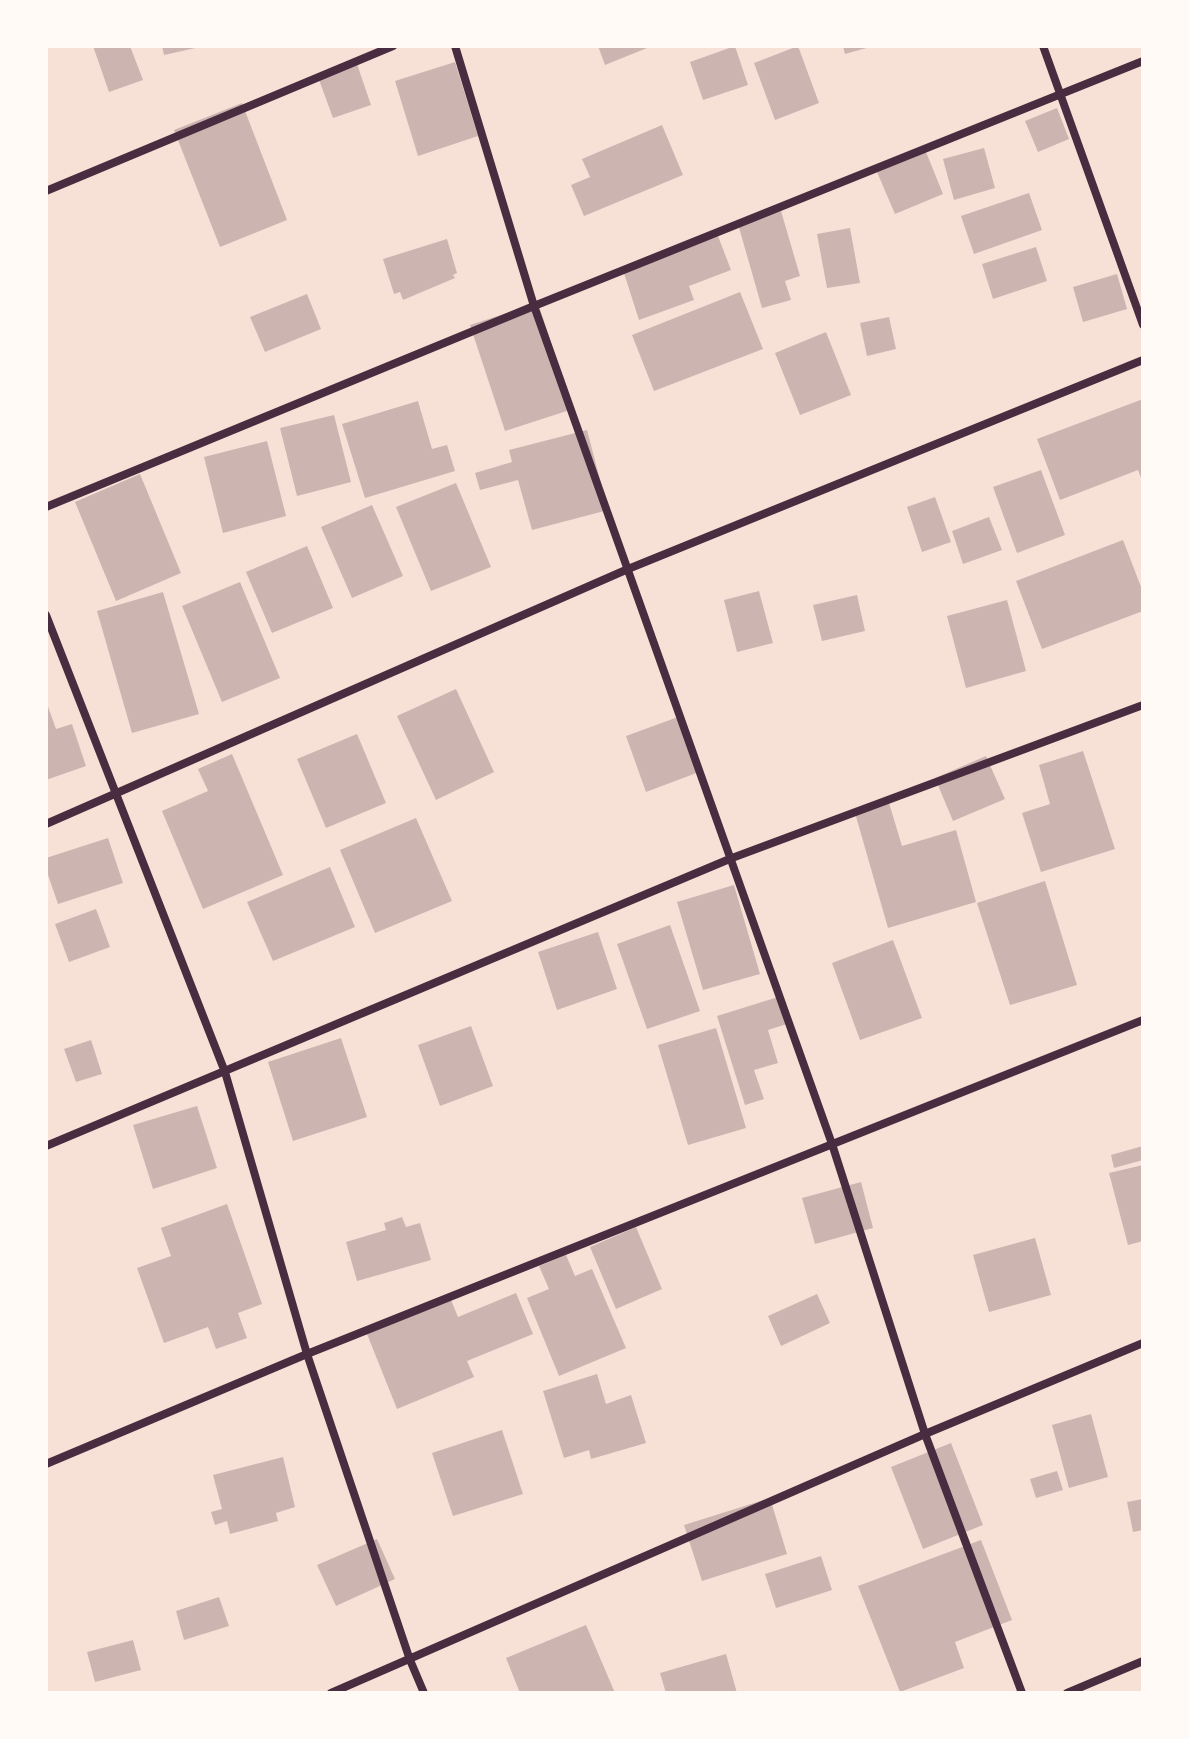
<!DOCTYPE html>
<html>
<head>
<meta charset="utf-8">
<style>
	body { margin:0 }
	#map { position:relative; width:1189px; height:1739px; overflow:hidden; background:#f7e1d7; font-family:Lato,sans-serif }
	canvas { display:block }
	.frame { position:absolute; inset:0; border:48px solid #fffaf5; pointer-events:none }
</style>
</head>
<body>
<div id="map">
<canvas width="1189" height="1739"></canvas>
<div class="frame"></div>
</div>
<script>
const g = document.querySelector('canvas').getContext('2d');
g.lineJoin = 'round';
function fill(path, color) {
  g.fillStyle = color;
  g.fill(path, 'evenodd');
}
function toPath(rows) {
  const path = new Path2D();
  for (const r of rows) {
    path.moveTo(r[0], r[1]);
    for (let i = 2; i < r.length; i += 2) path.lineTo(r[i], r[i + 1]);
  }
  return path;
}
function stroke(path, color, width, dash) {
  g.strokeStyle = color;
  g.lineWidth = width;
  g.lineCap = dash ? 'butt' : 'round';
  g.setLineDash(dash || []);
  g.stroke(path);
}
fill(toPath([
	[93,46,130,46,143,80,109,92],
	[162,46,200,46,200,47,164,55],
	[598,46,652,46,605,65],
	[735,46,748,85,703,100,690,62],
	[798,46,819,103,775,120,754,63],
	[843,46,870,46,870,47,845,54],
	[455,62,478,136,418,156,395,81],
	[357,64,371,105,333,118,318,77],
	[242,103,287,220,220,247,174,130],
	[1057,108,1069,139,1038,152,1025,121],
	[662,125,683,175,584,216,571,185,590,177,582,159],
	[984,148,995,188,954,200,943,159],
	[926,152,943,194,895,214,877,172],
	[1029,193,1042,230,974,254,961,216],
	[781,211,800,276,785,281,791,300,762,308,738,224],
	[850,228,860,283,827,288,817,234],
	[718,236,731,270,689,286,694,300,639,320,623,270],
	[447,239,457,273,453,275,455,278,403,300,400,292,394,294,383,259],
	[1036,247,1047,281,993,299,982,264],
	[1117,274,1127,309,1083,322,1073,287],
	[740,292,763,349,654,391,632,335],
	[307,294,321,329,265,352,250,317],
	[538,303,573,409,505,431,470,325],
	[889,317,896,349,867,356,860,323],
	[826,332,851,395,800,415,775,353],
	[1143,399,1143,483,1138,470,1060,500,1037,439],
	[418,401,432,449,447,445,455,471,365,498,342,424],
	[334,415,351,482,297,496,280,428],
	[587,430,608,510,532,530,518,480,480,490,475,473,512,462,509,450],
	[267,441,286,516,223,533,204,457],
	[1041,470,1065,535,1017,553,993,487],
	[140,474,181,573,116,601,75,502],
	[456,483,491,567,431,591,396,507],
	[935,497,951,542,922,552,907,507],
	[372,505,403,576,352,598,321,527],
	[989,517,1002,550,963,564,952,531],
	[1123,540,1143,592,1143,611,1042,649,1016,581],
	[307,546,333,608,272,633,246,572],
	[240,582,280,678,222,702,182,606],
	[759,591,773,643,737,652,724,600],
	[163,592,199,714,132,733,97,611],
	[857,595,865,631,822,641,813,605],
	[1007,600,1026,671,966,688,947,616],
	[456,689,494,772,436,800,397,716],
	[46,701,56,729,72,724,86,766,46,780],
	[678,717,699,772,646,792,626,736],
	[357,734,386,803,326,828,297,759],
	[1083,751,1115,849,1041,872,1022,813,1050,804,1039,765],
	[232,754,283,875,203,909,162,811,208,791,198,769],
	[986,756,1005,799,953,821,935,778],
	[889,803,902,846,956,830,976,902,888,928,855,813],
	[416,818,452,901,375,933,340,850],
	[108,838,123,883,58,904,46,869,46,858],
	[330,867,355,927,273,961,247,902],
	[1045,881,1077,985,1010,1005,977,903],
	[734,885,760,974,703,990,677,902],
	[96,909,110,947,69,962,55,924],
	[670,925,700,1011,647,1029,617,944],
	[598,932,617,989,557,1010,538,952],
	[893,940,922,1018,860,1040,832,963],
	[778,997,787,1024,768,1030,778,1063,754,1070,764,1099,745,1105,717,1016],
	[471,1026,493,1086,440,1106,418,1045],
	[716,1028,746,1128,688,1145,658,1045],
	[341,1038,367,1117,293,1141,268,1062],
	[91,1040,102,1074,76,1082,64,1049],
	[197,1106,217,1168,153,1189,133,1125],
	[1143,1146,1143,1160,1114,1168,1111,1155],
	[1143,1165,1143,1241,1128,1245,1109,1173],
	[861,1182,873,1228,815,1244,802,1198],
	[227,1204,262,1304,238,1313,247,1338,216,1349,208,1327,164,1343,137,1268,171,1256,161,1228],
	[402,1217,406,1227,420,1223,431,1260,357,1281,346,1242,386,1230,384,1223],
	[636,1227,662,1289,616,1309,590,1247],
	[1035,1238,1051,1295,989,1312,973,1255],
	[566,1255,575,1276,592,1269,626,1348,559,1376,527,1298,549,1289,539,1266],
	[516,1293,533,1334,467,1361,474,1377,397,1409,365,1329,449,1295,458,1317],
	[817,1294,830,1323,781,1346,768,1316],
	[597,1374,606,1404,631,1395,646,1443,591,1459,589,1450,564,1458,543,1391],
	[1091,1414,1108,1477,1069,1488,1052,1425],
	[502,1430,523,1494,453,1516,432,1453],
	[951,1443,983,1525,923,1549,891,1467],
	[283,1457,295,1507,276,1513,278,1521,230,1534,227,1521,215,1525,211,1512,222,1509,213,1475],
	[1057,1471,1063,1490,1036,1498,1030,1479],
	[770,1498,787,1554,702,1581,684,1525],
	[1143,1499,1143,1530,1133,1532,1127,1502],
	[377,1539,395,1579,336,1606,317,1565],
	[981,1540,1012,1620,955,1642,964,1668,900,1692,858,1586],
	[821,1556,832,1590,776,1608,765,1574],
	[219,1597,229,1626,184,1640,176,1611],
	[586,1625,615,1693,520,1693,506,1658],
	[133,1640,141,1670,95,1682,87,1652],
	[726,1654,737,1693,666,1693,660,1673]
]), '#ccb4b1');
stroke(toPath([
	[455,46,534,306,832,1144,925,1434,1022,1693],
	[1043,46,1143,325],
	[46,191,393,46],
	[46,507,534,306,1143,61],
	[46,615,225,1072,307,1354,410,1660,424,1693],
	[46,824,628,569,1143,360],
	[46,1146,732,858,1143,705],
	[46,1464,307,1354,1143,1020],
	[331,1693,925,1434,1143,1343],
	[1067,1693,1143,1661]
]), '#4a2c40', 8);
</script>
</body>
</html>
